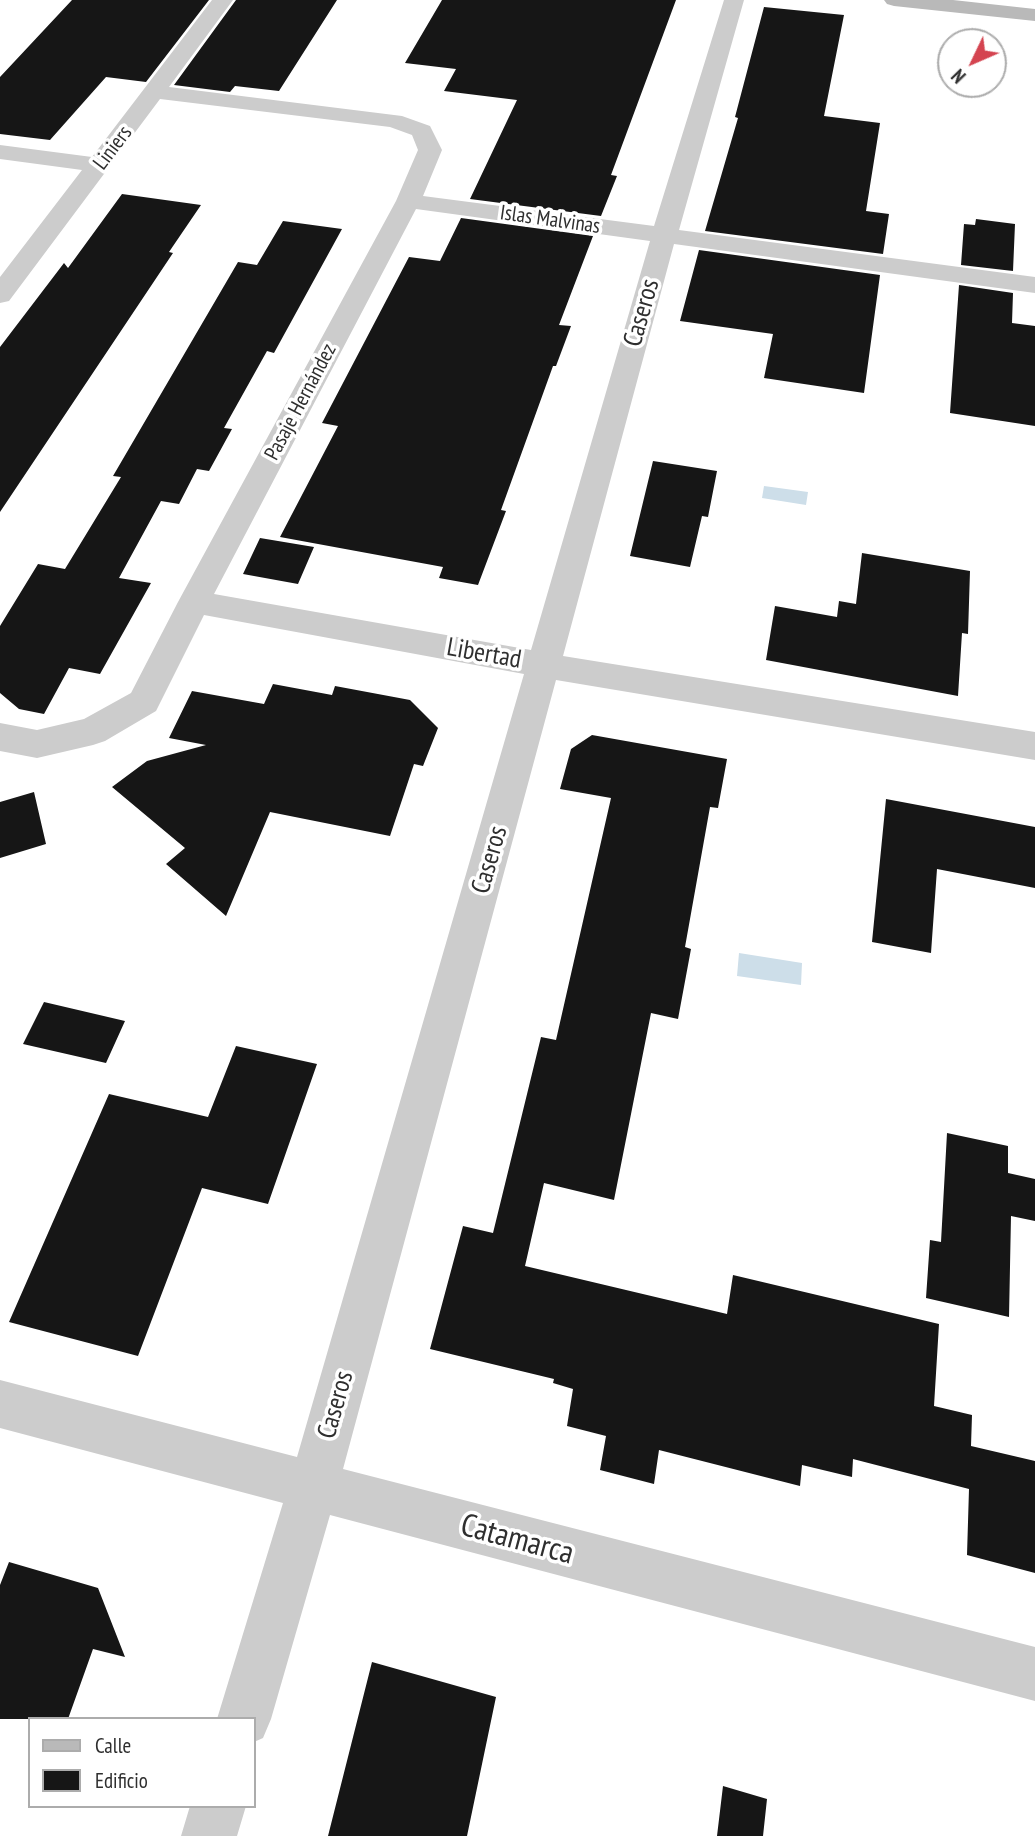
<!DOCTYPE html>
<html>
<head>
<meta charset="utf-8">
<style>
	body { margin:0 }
	#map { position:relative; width:1035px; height:1836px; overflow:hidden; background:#fff; font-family:"PT Sans Narrow",sans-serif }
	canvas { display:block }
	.legend { position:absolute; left:28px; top:1717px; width:228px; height:91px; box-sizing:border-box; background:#fff; border:2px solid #acacac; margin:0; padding:9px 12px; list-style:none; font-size:21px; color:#2f2f2f }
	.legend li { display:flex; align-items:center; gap:14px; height:35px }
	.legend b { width:35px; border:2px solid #acacac }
	.north { position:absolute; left:937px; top:28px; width:70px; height:70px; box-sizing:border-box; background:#fff; border:2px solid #acacac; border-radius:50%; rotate:226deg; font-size:19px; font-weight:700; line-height:28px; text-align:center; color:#2f2f2f }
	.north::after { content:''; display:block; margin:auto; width:24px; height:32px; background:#d44450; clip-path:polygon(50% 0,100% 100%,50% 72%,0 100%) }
</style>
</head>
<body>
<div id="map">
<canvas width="1035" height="1836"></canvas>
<ul class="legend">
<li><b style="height:9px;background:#b9b9b9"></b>Calle</li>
<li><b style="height:19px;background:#161616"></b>Edificio</li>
</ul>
<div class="north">N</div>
</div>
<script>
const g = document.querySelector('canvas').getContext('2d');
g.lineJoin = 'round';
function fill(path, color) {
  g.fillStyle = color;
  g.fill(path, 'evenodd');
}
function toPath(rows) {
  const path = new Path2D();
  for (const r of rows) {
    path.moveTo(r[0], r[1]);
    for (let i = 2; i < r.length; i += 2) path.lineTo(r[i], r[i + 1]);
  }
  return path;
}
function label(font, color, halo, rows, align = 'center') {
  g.font = font + ' "PT Sans Narrow",sans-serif';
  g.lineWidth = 7;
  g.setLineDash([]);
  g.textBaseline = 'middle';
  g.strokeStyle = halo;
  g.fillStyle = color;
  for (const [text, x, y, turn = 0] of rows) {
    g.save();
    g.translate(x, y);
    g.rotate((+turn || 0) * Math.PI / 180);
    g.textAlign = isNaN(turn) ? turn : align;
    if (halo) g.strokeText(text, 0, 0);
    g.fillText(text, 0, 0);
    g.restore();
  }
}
fill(toPath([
	[764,486,808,492,806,505,762,498],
	[739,953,802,963,801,985,737,976]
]), '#cddee9');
fill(toPath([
	[72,0,209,0,146,82,106,77,50,140,0,134,0,77],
	[236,0,337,0,279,91,235,86,230,92,174,85],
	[442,0,676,0,611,175,617,176,601,216,470,199,517,100,444,91,456,69,405,63],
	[764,7,844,15,824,116,880,123,866,211,889,214,883,254,705,231,738,118,735,117],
	[122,194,201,205,169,252,173,253,0,512,0,347,64,263,68,268],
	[461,218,593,236,559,325,571,326,556,366,553,366,501,510,506,511,478,585,439,578,443,567,280,537,338,426,322,423,409,257,440,261],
	[976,219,1015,224,1013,271,961,265,964,224,975,225],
	[283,221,342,229,274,353,267,351,224,428,232,429,209,471,197,469,179,504,161,501,119,578,151,583,100,674,69,668,44,714,19,709,0,693,0,626,38,564,65,569,121,477,113,476,238,262,257,265],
	[699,250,880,275,864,393,764,378,773,334,680,321],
	[959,285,1013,293,1012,323,1035,326,1035,426,950,413],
	[653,461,717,471,708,517,702,516,690,567,630,556],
	[260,538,314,547,298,584,243,574],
	[862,553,970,571,968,634,962,633,958,696,766,660,775,606,837,617,839,601,856,604],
	[273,684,332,695,335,686,410,700,438,728,423,766,414,764,390,836,270,812,226,916,166,864,185,848,112,787,147,761,206,745,169,738,192,691,264,704],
	[592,735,727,759,718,808,710,807,685,947,691,949,678,1019,651,1013,614,1200,544,1183,525,1266,727,1314,733,1275,939,1324,934,1406,972,1415,971,1446,1035,1461,1035,1573,967,1555,969,1489,853,1459,852,1477,802,1465,800,1486,659,1450,654,1484,600,1470,606,1436,567,1426,573,1389,553,1383,554,1379,430,1349,463,1226,493,1233,541,1037,556,1040,611,798,560,789,571,749],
	[34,792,46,844,0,858,0,802],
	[886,799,1035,827,1035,888,937,869,931,953,872,942],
	[44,1002,125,1021,106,1063,23,1044],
	[236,1046,317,1064,268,1204,202,1188,138,1356,9,1322,109,1094,208,1117],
	[947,1133,1008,1146,1008,1173,1035,1179,1035,1221,1011,1216,1009,1317,926,1298,930,1240,941,1242],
	[9,1562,98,1588,125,1657,93,1649,68,1719,0,1719,0,1585],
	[372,1662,496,1697,467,1836,328,1836],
	[723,1786,767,1799,763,1836,717,1836]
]), '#161616');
fill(toPath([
	[212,0,233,0,169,87,402,116,430,126,442,150,423,196,654,226,724,0,744,0,679,230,1035,277,1035,293,674,244,563,656,1035,732,1035,760,556,680,343,1469,1035,1647,1035,1701,330,1515,271,1719,263,1738,254,1742,254,1719,217,1719,283,1503,0,1428,0,1380,297,1457,524,674,204,615,156,711,105,741,93,745,37,758,0,751,0,723,37,730,84,719,131,693,178,602,396,201,418,150,412,135,390,127,160,99,9,301,0,303,0,277,82,170,0,159,0,145,92,157,212,0],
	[416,209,650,241,531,650,214,594,416,209],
	[190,1806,246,1806,237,1836,181,1836,190,1806]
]), '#ccc');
fill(toPath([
	[884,0,953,0,1035,9,1035,21,894,6,887,4,884,0]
]), '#b9b9b9');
label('21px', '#2f2f2f', '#fff', [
	["Liniers",113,148,-53],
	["Islas Malvinas",550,220,8],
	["Pasaje Hernández",301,402,-62]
]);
label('26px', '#2f2f2f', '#fff', [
	["Caseros",642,313,-74],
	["Libertad",484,654,10],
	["Caseros",490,860,-74],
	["Caseros",336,1405,-74]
]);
label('32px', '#2f2f2f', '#fff', [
	["Catamarca",517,1540,15]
]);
</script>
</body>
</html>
